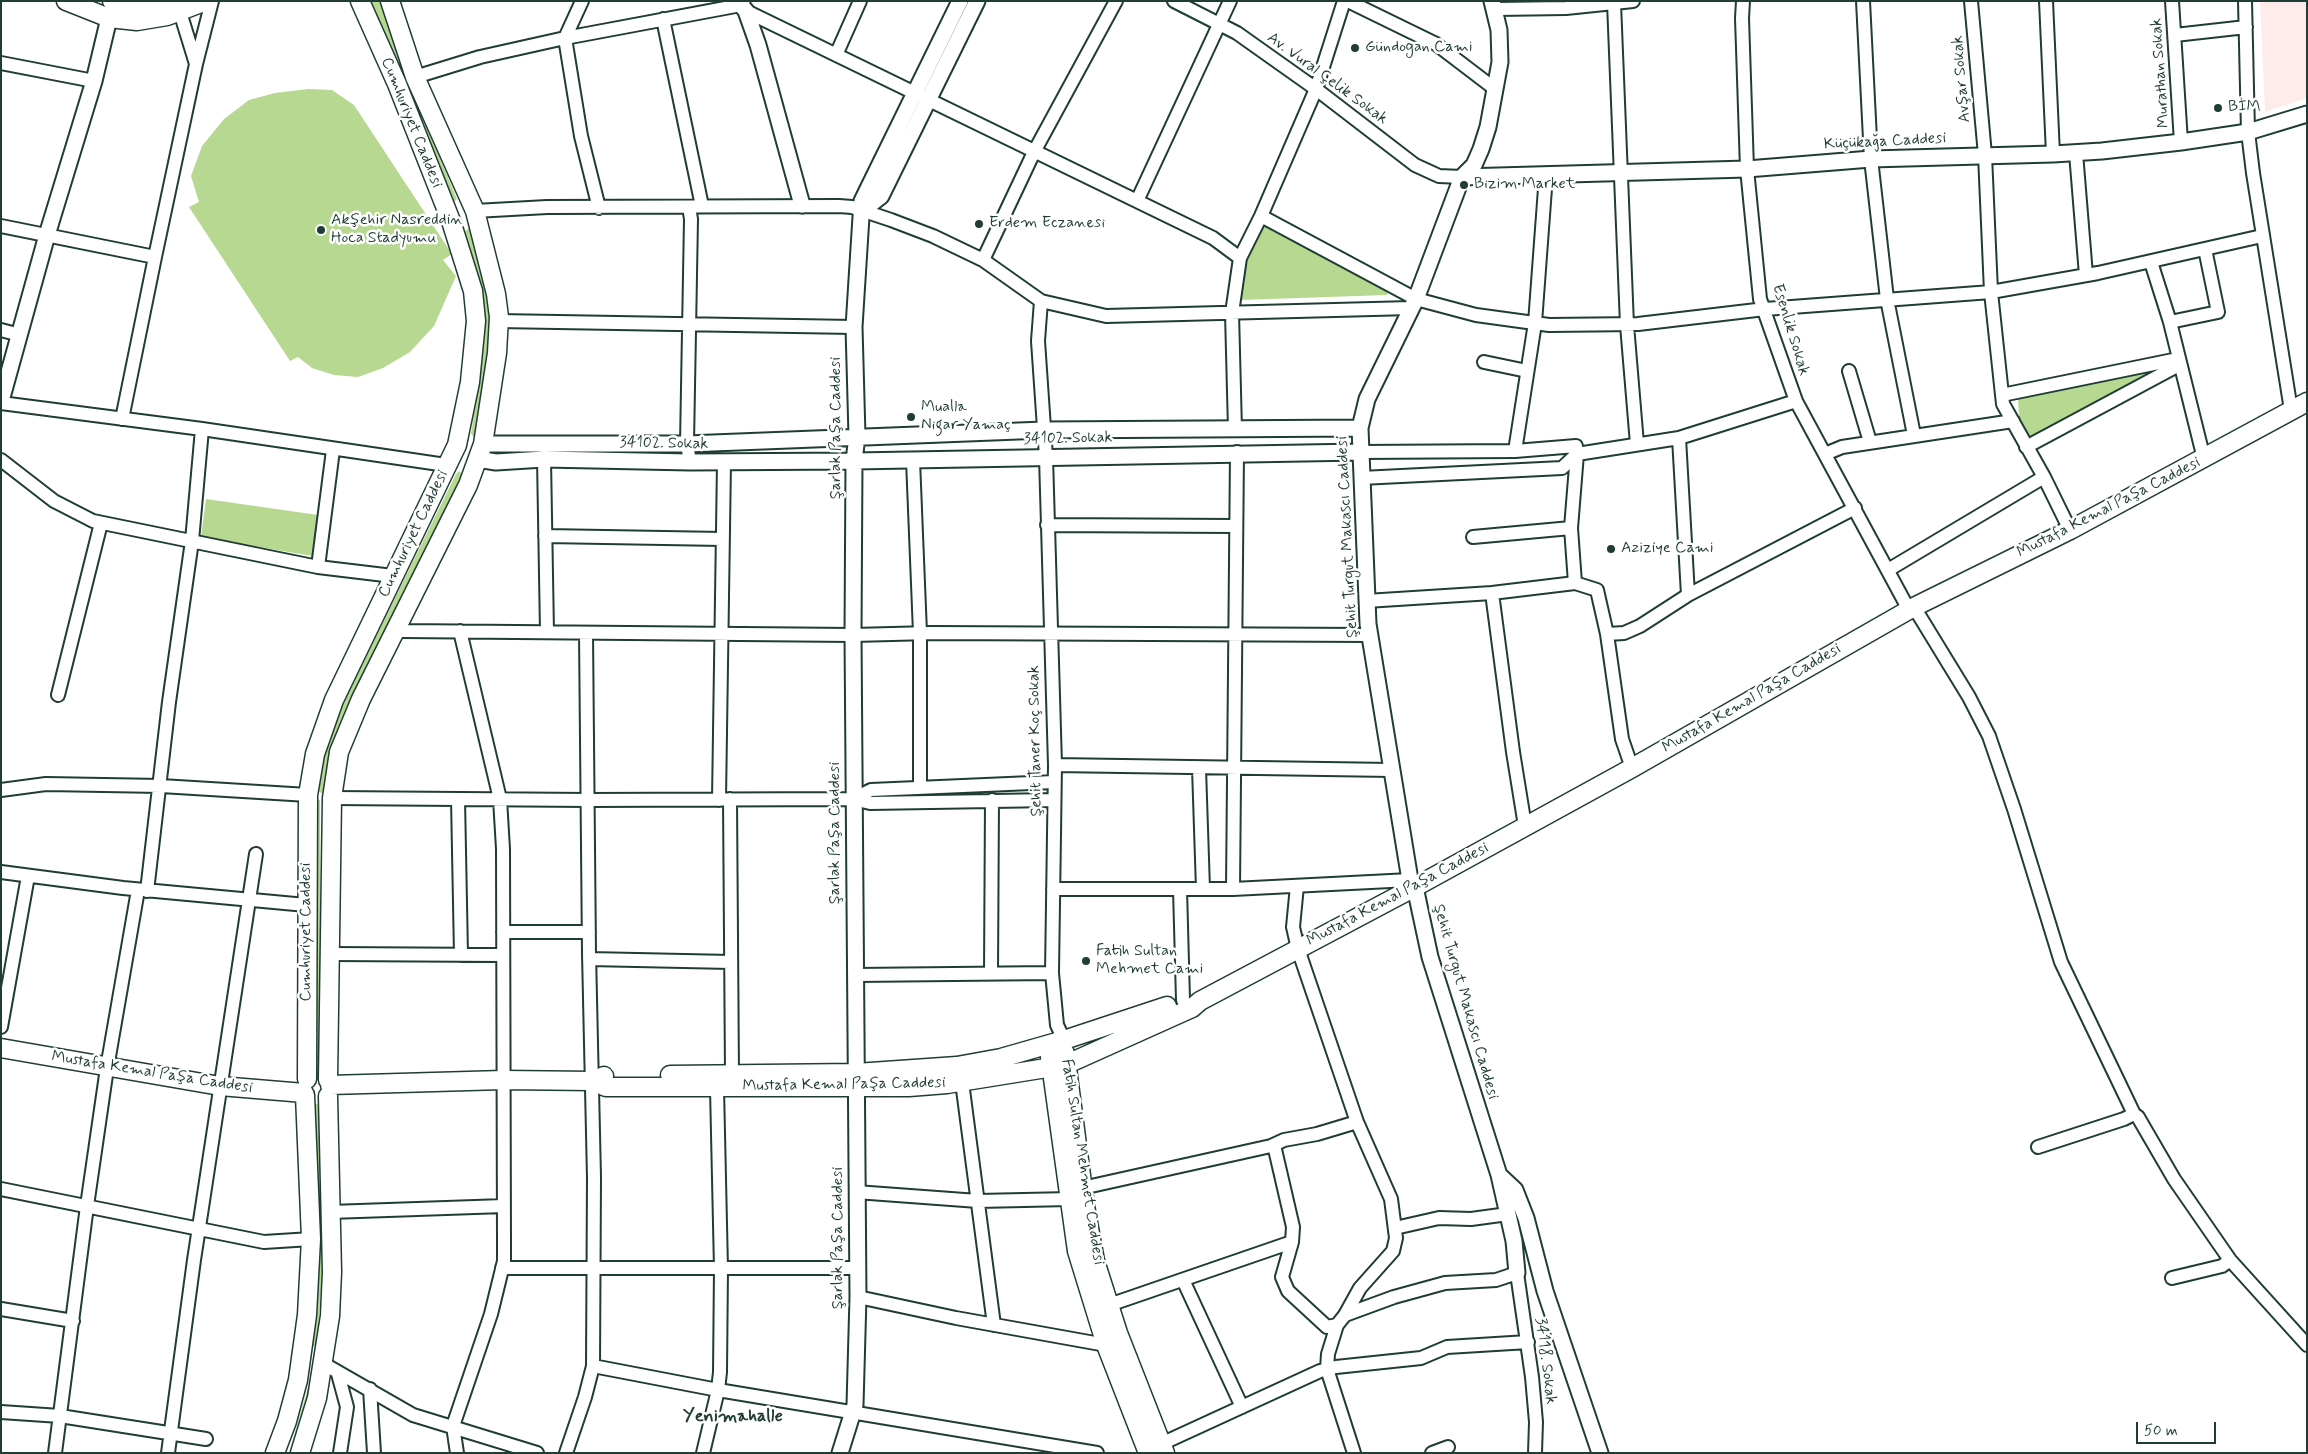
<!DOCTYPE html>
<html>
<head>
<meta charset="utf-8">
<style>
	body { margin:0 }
	#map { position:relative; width:2308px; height:1454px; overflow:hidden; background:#fff; font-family:Mynerve,sans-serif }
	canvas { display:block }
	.frame { position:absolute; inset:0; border:2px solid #1f3d34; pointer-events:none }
	.scale { position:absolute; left:2136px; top:1422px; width:80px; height:22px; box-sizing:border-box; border:2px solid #1f3d34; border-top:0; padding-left:6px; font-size:15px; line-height:18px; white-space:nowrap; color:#1f3d34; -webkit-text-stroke:4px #fff; paint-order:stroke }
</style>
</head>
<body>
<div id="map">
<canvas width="2308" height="1454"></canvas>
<div class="frame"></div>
<div class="scale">50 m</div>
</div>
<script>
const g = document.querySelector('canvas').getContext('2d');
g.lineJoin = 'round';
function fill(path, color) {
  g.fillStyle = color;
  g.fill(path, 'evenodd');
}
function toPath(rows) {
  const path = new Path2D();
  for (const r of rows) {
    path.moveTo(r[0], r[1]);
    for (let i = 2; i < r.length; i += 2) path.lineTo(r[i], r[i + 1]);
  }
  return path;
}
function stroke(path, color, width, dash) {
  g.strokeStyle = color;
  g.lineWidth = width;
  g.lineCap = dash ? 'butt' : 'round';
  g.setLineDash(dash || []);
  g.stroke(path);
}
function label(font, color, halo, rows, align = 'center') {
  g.font = font + ' Mynerve,sans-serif';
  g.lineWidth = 5;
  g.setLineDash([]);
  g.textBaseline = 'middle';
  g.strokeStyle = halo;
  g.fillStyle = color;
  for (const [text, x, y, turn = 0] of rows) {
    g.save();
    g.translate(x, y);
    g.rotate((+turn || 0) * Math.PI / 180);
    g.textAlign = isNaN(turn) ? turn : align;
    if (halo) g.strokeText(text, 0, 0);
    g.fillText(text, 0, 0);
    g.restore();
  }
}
fill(toPath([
	[2260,1,2307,1,2307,98,2265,112]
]), '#feecea');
fill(toPath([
	[370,1,380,1,406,69,401,73,399,72],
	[409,85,457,199,454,202,452,203,407,86],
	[308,89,332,90,354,105,452,254,443,260,456,276,434,326,410,352,383,368,358,377,334,375,312,368,298,357,290,361,189,207,199,202,191,176,202,146,224,119,249,100,275,93],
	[1264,225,1389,288,1387,295,1240,300,1245,261],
	[469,228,492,301,488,367,476,436,474,437,471,434,481,366,485,315,480,283,464,232],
	[2163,366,2028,438,2019,417,2018,397],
	[459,471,463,475,339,728,333,744,325,792,321,793,319,791,326,750,341,708,456,474],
	[206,499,318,515,312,556,201,537],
	[320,800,321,1062,320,1063,317,1059,317,1004,314,969,315,801],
	[316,1104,319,1104,320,1107,324,1249,317,1344,313,1347,311,1346],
	[314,1372,296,1453,289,1453,312,1374]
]), '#b7d891');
const minor = toPath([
	[582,1,565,38,581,136,599,208],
	[1174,1,1237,33,1316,89,1415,165,1439,176,1462,177],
	[1348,1,1436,44,1495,89],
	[1743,1,1742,18,1747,169,1760,299,1796,401,1909,610],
	[1863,1,1871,159,1887,299,1914,435],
	[1971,1,1985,155,1991,292,2003,404,2044,477,2070,530],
	[2046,1,2053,154],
	[2172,1,2181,142],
	[2245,1,2248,132,2253,173,2291,410],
	[1614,3,1627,325,1637,444],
	[1496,9,1566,8,1633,1],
	[746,11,1213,238,1240,258],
	[180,12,196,64],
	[663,19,702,206],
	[2175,35,2246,27],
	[836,55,860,1],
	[1,63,94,81],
	[415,77,480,57,565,38,741,5],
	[2076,153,2086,275],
	[1137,201,1230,1],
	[689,207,691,219,687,444,690,462],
	[475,211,547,207,839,206,852,207,891,220,933,236,983,260,1041,301,1106,316,1411,308],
	[1261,216,1416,299,1476,315,1549,325,1638,324,1765,309,1991,292,2098,273,2262,236],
	[1,226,155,257],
	[983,260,1034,152,1116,1],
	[2151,262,2170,322,2204,459],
	[1041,301,1038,341,1046,457,1055,765,1052,973,1057,1025,1064,1040],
	[498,321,854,327],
	[2170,322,2218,312,2205,249],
	[1,330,20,335],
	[1484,362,1527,371],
	[1849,371,1870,442],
	[2002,395,2178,359],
	[1,403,202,429,446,465],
	[122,419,155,257,196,64,212,1],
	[1235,430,1232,313,1240,258,1261,216,1316,89,1344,1],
	[1679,438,1688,595],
	[2026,447,2179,365],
	[1515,451,1535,323,1546,175],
	[1360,452,1515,451,1576,446,1577,454,1679,438,1796,401],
	[1825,454,1842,447,2013,421],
	[544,459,547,632],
	[1,460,54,501,93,521,318,567,393,576],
	[913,460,920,633,920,788],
	[1361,478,1562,468,1577,454],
	[1047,525,1235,526],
	[545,536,723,539],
	[1473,537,1571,528],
	[318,567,333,450],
	[1888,570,2044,477],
	[1575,583,1571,528,1577,454],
	[1492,593,1513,752,1525,826],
	[1366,601,1492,593,1575,583,1597,590,1607,634,1624,633,1640,626,1688,595,1855,508],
	[1914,607,1969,697,1989,736,2014,809,2061,962,2134,1114,2138,1117,2174,1179,2230,1260,2307,1345],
	[395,629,403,631,853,635,931,633,1370,635],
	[1607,634,1622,739,1632,768],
	[58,695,101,523],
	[1055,765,1392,770],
	[1199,768,1203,889],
	[1,790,46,784,161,786,308,795],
	[332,798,588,800,853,799],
	[458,799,461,955],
	[730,799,732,1075],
	[719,800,724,462],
	[1053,800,870,803,853,799,871,790,1054,782],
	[1,872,123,888,306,905],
	[1053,889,1233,889,1410,880],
	[1180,889,1183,1000],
	[1233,889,1237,452],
	[147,891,169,702,192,541,202,429],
	[503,932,589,932],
	[330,954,503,955],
	[589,959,731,962],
	[991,973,992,800],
	[855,975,1052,973],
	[1,1027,28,876],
	[962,1082,994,1325],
	[2038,1147,2124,1119,2134,1114],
	[1082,1188,1271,1146,1284,1140,1317,1134,1357,1122],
	[1,1189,264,1242,311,1239],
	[856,1192,978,1201,1070,1199],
	[330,1212,504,1206],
	[1395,1228,1439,1218,1471,1219,1508,1214],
	[1292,1242,1282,1277,1288,1291,1327,1327,1337,1325,1345,1315,1360,1288,1393,1251,1396,1238,1391,1199,1357,1122,1298,949,1293,927,1297,886],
	[502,1268,856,1268],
	[2172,1278,2222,1266,2230,1260],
	[1183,1280,1242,1407],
	[858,1297,956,1318,1106,1345],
	[1109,1305,1292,1242,1293,1227,1274,1145],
	[1,1309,73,1321],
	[1345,1315,1394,1297,1445,1283,1496,1280,1517,1273,1532,1377,1536,1422,1535,1453],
	[1337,1325,1328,1354,1327,1369,1354,1453],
	[324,1364,413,1415,537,1453],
	[593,1366,718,1390,1097,1453],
	[338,1374,347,1407,340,1453],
	[370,1389,374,1453],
	[1,1412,60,1416,206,1439],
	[1161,1444,1320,1371,1336,1367,1421,1358,1447,1347,1528,1342],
	[55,1453,87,1206,107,1068,138,890],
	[168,1453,194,1260,256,854],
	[457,1453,453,1426,491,1314,504,1261,504,1241,503,849,500,799,460,631],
	[566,1453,585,1397,593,1366,594,1178,589,953,586,633],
	[703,1453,718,1390,720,1372,721,1269,717,1088],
	[1432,1453,1448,1447]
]);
const tertiary = toPath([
	[742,1,741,5,746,11,758,45,802,205],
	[1492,1,1499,30,1500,62,1488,127,1481,149,1474,165,1462,177,1416,299,1367,399,1360,428,1368,624,1410,880,1415,887,1430,957,1499,1175,1514,1241,1517,1273],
	[1462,177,1747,169,1871,159,2053,154,2102,151,2181,142,2248,132,2307,114],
	[862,211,881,196,977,1],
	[1,401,47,235,94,81,109,18],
	[483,444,687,444,1044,430,1360,428],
	[477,459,496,462,544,459,690,462,854,461,1360,452],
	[1499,1175,1515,1190,1526,1218,1545,1291,1600,1453],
	[840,1453,855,1405,858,1297,853,635,854,461,857,436,854,327,862,201,960,1]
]);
const secondary = toPath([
	[66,1,109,18,137,21,167,16,206,1],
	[112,1,131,6,169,1],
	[1,1048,220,1086,304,1093],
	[1065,1053,1085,1206,1095,1261,1118,1333,1165,1453],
	[1050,1057,1077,1251,1106,1345,1148,1453],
	[670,1075,856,1073,957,1066,1001,1058,1064,1040,1167,1006],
	[307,1079,308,795,315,754,334,700,457,445,470,382,476,321,473,291,451,221,397,84,360,1],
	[328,1080,332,798,339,752,361,699,468,485,483,444,497,353,499,317,496,294,475,211,415,77,390,1],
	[593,1081,606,1087,909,1087,947,1084,1065,1065,1192,1008,1200,1001,1415,887,1632,768,1914,607,2070,530,2307,402],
	[330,1085,503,1080,593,1081,604,1076],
	[275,1453,287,1421,298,1380,307,1315,311,1239,305,1095],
	[300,1453,317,1398,330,1316,332,1272,328,1096]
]);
stroke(minor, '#1f3d34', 16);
stroke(tertiary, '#1f3d34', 19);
stroke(secondary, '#1f3d34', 21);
stroke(minor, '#fff', 12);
stroke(tertiary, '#fff', 15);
stroke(secondary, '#fff', 18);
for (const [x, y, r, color] of [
	[1355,48,5,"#1f3d34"],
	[2218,108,5,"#1f3d34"],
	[1464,185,5,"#1f3d34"],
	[979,224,5,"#1f3d34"],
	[321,230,5,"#1f3d34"],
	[911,417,5,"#1f3d34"],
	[1611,549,5,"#1f3d34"],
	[1086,961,5,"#1f3d34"]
]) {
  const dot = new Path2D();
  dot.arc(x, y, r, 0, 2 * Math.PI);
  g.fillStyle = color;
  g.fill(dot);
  stroke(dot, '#fff', 2);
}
label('16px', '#1f3d34', '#fff', [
	["Gündogan Cami",1365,48],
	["BİM",2228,108],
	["Bizim Market",1474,185],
	["Akşehir Nasreddin",331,221],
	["Hoca Stadyumu",331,239],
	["Erdem Eczanesi",989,224],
	["Mualla",921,408],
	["Nigar Yamaç",921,426],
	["Aziziye Cami",1621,549],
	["Fatih Sultan",1096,952],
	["Mehmet Cami",1096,970]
], 'left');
label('16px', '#1f3d34', '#fff', [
	["Murathan Sokak",2161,73,-94],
	["Av. Vural Çelik Sokak",1327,79,36],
	["Avşar Sokak",1962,79,-95],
	["Cumhuriyet Caddesi",411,123,68],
	["Küçükağa Caddesi",1885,142,-3],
	["Esenlik Sokak",1790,330,73],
	["Şarlak Paşa Caddesi",837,428,-90],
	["34102. Sokak",1068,439,-1],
	["34102. Sokak",664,444,1],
	["Mustafa Kemal Paşa Caddesi",2109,508,-27],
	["Cumhuriyet Caddesi",414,534,-64],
	["Şehit Turgut Makascı Caddesi",1348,537,-93],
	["Mustafa Kemal Paşa Caddesi",1752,699,-30],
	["Şehit Taner Koç Sokak",1036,741,-91],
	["Şarlak Paşa Caddesi",836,833,-90],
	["Mustafa Kemal Paşa Caddesi",1398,895,-28],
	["Cumhuriyet Caddesi",307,932,-90],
	["Şehit Turgut Makascı Caddesi",1465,1002,74],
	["Mustafa Kemal Paşa Caddesi",152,1073,9],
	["Mustafa Kemal Paşa Caddesi",844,1085,-1],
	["Fatih Sultan Mehmet Caddesi",1082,1162,81],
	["Şarlak Paşa Caddesi",839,1238,-90],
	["34118. Sokak",1545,1361,83]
]);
label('bold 18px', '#1f3d34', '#fff', [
	["Yenimahalle",733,1417]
]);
</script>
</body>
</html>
